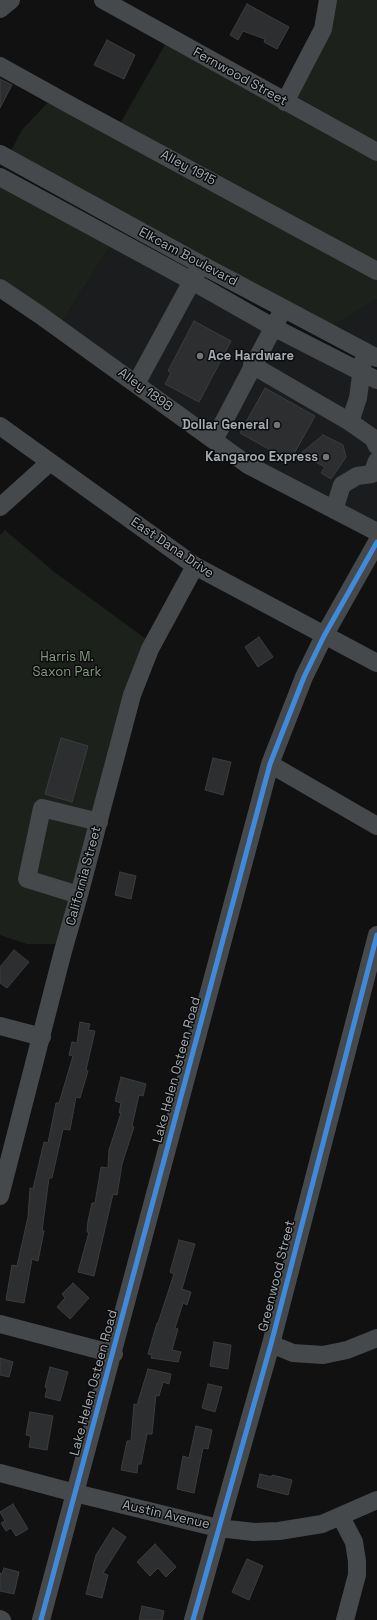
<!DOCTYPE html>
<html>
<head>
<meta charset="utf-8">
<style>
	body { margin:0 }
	canvas { display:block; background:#111112 }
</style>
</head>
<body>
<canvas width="377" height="1620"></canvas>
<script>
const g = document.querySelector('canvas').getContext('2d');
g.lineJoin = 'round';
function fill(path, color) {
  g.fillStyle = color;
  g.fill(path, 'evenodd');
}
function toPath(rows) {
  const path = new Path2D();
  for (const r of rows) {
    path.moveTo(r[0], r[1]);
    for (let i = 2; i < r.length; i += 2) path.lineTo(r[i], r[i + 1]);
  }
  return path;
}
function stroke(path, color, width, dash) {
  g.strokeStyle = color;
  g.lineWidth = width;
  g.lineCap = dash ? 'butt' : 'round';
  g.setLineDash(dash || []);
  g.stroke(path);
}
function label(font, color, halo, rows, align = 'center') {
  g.font = font + ' "Space Grotesk",sans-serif';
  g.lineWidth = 3;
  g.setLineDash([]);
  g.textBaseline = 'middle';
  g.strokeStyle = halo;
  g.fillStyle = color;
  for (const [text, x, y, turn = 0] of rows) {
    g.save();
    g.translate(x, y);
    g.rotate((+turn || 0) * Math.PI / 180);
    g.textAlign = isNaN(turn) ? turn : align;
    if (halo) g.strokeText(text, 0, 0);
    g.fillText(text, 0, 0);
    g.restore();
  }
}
fill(toPath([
	[111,245,377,387,377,528,372,538,54,334],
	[377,299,377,351,332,326,370,303]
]), '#1b1c1d');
fill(toPath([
	[335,0,377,0,377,143,296,96],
	[166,43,377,159,377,299,332,326,10,153,22,130,58,92,121,122],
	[0,185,111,245,54,334,0,299],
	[5,530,53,571,146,639,59,944,27,944,0,935,0,535]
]), '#1c211c');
const building = toPath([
	[247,4,289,27,277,49,264,42,265,39,243,31,238,40,230,35,247,4],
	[107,40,135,55,124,79,94,65,107,40],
	[0,79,12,85,0,108,0,79],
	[194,321,231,341,199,402,165,384,171,373,168,371,194,321],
	[265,388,315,416,290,461,240,433,265,388],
	[323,435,343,445,346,457,331,479,321,473,325,467,300,454,323,435],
	[259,637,273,657,258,667,245,647,259,637],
	[61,738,88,746,72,802,45,794,61,738],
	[213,758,231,762,223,795,205,790,213,758],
	[120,872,136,876,131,899,115,895,120,872],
	[14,950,29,962,7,988,0,983,0,967,14,950],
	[80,1022,90,1024,88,1030,95,1031,86,1070,88,1071,80,1098,76,1097,70,1130,63,1129,52,1178,49,1178,42,1231,44,1231,38,1261,32,1259,24,1303,6,1300,12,1265,17,1266,28,1217,30,1188,33,1189,44,1142,48,1143,56,1103,59,1103,73,1056,69,1055,72,1042,77,1043,80,1022],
	[121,1077,146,1084,143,1096,139,1095,132,1126,134,1127,122,1164,117,1195,113,1194,94,1276,78,1272,89,1232,87,1232,88,1221,92,1203,95,1203,101,1167,108,1168,109,1150,121,1113,119,1113,121,1103,115,1101,121,1077],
	[179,1240,195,1244,182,1289,191,1292,187,1305,183,1303,175,1328,178,1329,172,1350,181,1352,178,1362,151,1358,152,1355,148,1354,157,1323,158,1323,174,1274,170,1272,179,1240],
	[73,1283,89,1298,70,1319,57,1307,65,1298,62,1294,73,1283],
	[214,1342,231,1345,228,1369,210,1366,214,1342],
	[0,1358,13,1362,9,1377,0,1375,0,1358],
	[50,1367,68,1372,60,1401,45,1397,47,1388,45,1387,50,1367],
	[148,1369,171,1374,169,1384,163,1382,159,1396,156,1395,152,1434,147,1434,141,1464,138,1464,137,1473,121,1470,127,1441,131,1441,134,1404,137,1405,148,1369],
	[208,1384,222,1387,215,1412,202,1408,208,1384],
	[30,1412,53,1416,47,1450,29,1447,31,1436,26,1435,30,1412],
	[196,1426,212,1430,208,1449,203,1448,194,1493,177,1489,183,1456,189,1458,196,1426],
	[260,1474,272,1477,272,1475,292,1480,288,1495,257,1487,260,1474],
	[13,1504,28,1529,16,1536,11,1528,6,1531,1,1523,5,1521,0,1512,13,1504],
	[113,1528,126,1537,103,1573,108,1575,102,1598,86,1594,96,1555,113,1528],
	[155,1544,176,1567,166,1577,158,1568,150,1576,137,1562,155,1544],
	[247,1559,263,1566,249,1600,232,1592,247,1559],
	[4,1568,19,1572,14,1594,0,1591,0,1573,2,1574,4,1568],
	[142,1606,164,1611,162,1620,139,1620,142,1606]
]);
fill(building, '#2d2e2f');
stroke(building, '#3a3c3e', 1);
stroke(toPath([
	[103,0,377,152],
	[0,9,11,0],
	[0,66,72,106,377,271],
	[285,102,323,29,328,0],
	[0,154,200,264,377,358],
	[0,177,192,281,273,327,377,380],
	[0,288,40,315,248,465,377,532],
	[252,365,350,422,373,438,377,446],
	[136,384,198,270],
	[350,422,358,398,363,361],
	[0,426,195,566,377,663],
	[214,440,279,317],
	[0,507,49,463],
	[334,510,342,485,357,476,372,474,377,461],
	[270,764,377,826],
	[79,895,27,879,42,808,99,822],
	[0,1026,42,1037],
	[0,1196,63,951,79,895,132,695,150,649,195,566],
	[0,1324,114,1354],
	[271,1344,293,1353,323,1355,347,1350,377,1338],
	[0,1473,75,1493,218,1528,254,1532,279,1531,322,1524,377,1500],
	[341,1517,354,1542,357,1561,357,1575,345,1620],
	[0,1619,2,1620],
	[41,1620,270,764,304,677,324,636,377,542],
	[193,1620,271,1344,377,935]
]), '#46494b', 18);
stroke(toPath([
	[41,1620,270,764,304,677,324,636,377,542],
	[193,1620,271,1344,377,935]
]), '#408adc', 5);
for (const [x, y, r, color] of [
	[200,356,4,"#717579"],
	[277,425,4,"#717579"],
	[326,457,4,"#717579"]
]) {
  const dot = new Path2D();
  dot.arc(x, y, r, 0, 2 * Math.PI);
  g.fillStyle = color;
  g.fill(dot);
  stroke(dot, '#0c0c0d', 1.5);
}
label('13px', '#a4abb1', '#0c0c0d', [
	["Fernwood Street",240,77,29],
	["Alley 1915",188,168,28],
	["Elkcam Boulevard",188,257,28],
	["Alley 1898",145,390,36],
	["East Dana Drive",172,548,34],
	["California Street",84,876,-75],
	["Lake Helen Osteen Road",177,1070,-75],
	["Greenwood Street",277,1276,-76],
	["Lake Helen Osteen Road",94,1383,-75],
	["Austin Avenue",166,1515,13]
]);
label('bold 13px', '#a4abb1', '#0c0c0d', [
	["Ace Hardware",208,356,"left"],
	["Dollar General",269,425],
	["Kangaroo Express",318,457]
], 'right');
label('13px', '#819a7d', '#0c0c0d', [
	["Harris M.",67,657],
	["Saxon Park",67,672]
]);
</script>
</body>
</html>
